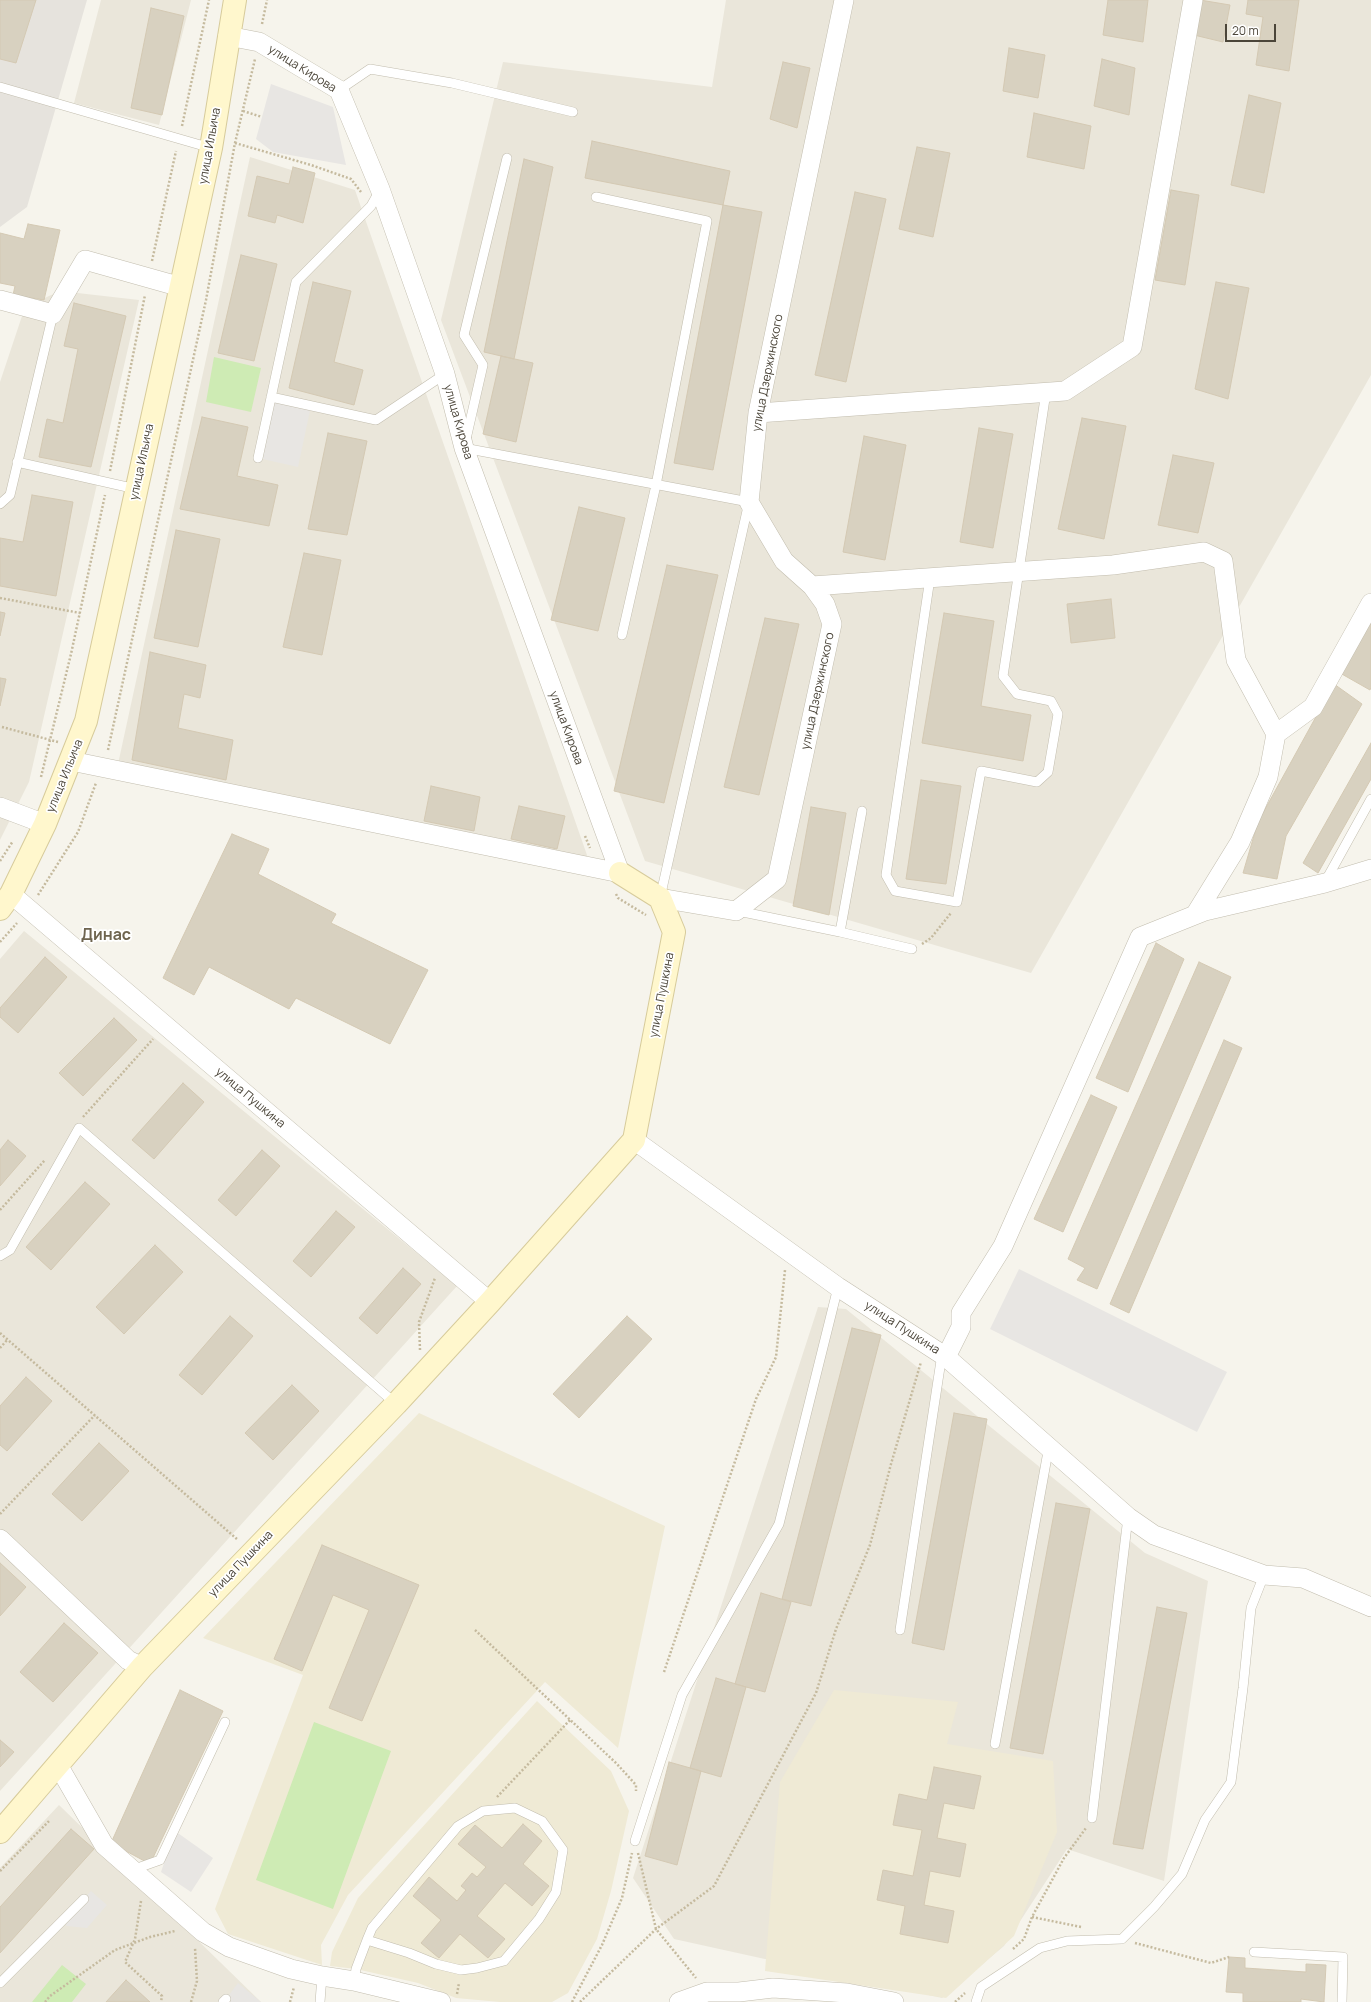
<!DOCTYPE html>
<html>
<head>
<meta charset="utf-8">
<style>
	body { margin:0 }
	#map { position:relative; width:1371px; height:2002px; overflow:hidden; background:#f6f4ec; font-family:Manrope,sans-serif }
	canvas { display:block }
	.scale { position:absolute; left:1225px; top:24px; width:51px; height:18px; box-sizing:border-box; border:2px solid #4b4539; border-top:0; padding-left:5px; font-size:12px; line-height:14px; white-space:nowrap; color:#4b4539; -webkit-text-stroke:3px #fff; paint-order:stroke }
</style>
</head>
<body>
<div id="map">
<canvas width="1371" height="2002"></canvas>
<div class="scale">20 m</div>
</div>
<script>
const g = document.querySelector('canvas').getContext('2d');
g.lineJoin = 'round';
function fill(path, color) {
  g.fillStyle = color;
  g.fill(path, 'evenodd');
}
function toPath(rows) {
  const path = new Path2D();
  for (const r of rows) {
    path.moveTo(r[0], r[1]);
    for (let i = 2; i < r.length; i += 2) path.lineTo(r[i], r[i + 1]);
  }
  return path;
}
function stroke(path, color, width, dash) {
  g.strokeStyle = color;
  g.lineWidth = width;
  g.lineCap = dash ? 'butt' : 'round';
  g.setLineDash(dash || []);
  g.stroke(path);
}
function label(font, color, halo, rows, align = 'center') {
  g.font = font + ' Manrope,sans-serif';
  g.lineWidth = 3.5;
  g.setLineDash([]);
  g.textBaseline = 'middle';
  g.strokeStyle = halo;
  g.fillStyle = color;
  for (const [text, x, y, turn = 0] of rows) {
    g.save();
    g.translate(x, y);
    g.rotate((+turn || 0) * Math.PI / 180);
    g.textAlign = isNaN(turn) ? turn : align;
    if (halo) g.strokeText(text, 0, 0);
    g.fillText(text, 0, 0);
    g.restore();
  }
}
fill(toPath([
	[101,0,191,0,159,125,74,103],
	[726,0,1371,0,1371,375,1031,973,645,861,441,320,503,62,712,87],
	[250,157,355,190,588,858,118,764],
	[60,291,139,300,29,782,0,840,0,382,25,307],
	[24,931,457,1286,0,1791,0,959],
	[818,1307,846,1309,1145,1553,1208,1581,1164,1881,1067,1849,1004,1946,942,1998,674,1939,633,1878],
	[59,1805,261,2002,0,2002,0,1868]
]), '#eae6da');
fill(toPath([
	[0,0,87,0,27,207,0,227]
]), '#e6e3dd');
fill(toPath([
	[419,1413,665,1526,618,1748,545,1682,348,1895,321,1945,322,1965,228,1934,215,1909,303,1675,203,1638],
	[834,1690,958,1702,947,1744,1053,1761,1057,1832,1014,1936,946,1998,765,1971,780,1782],
	[537,1701,611,1771,629,1811,611,1891,597,1939,568,1993,552,2002,500,2002,456,1998,418,1983,356,1969,330,1966,332,1952,358,1898]
]), '#efead5');
fill(toPath([
	[214,357,261,368,251,412,206,402],
	[314,1722,391,1751,333,1909,256,1880],
	[62,1965,86,1984,72,2002,32,2002]
]), '#ceebb4');
fill(toPath([
	[271,84,333,107,346,165,273,152,256,139],
	[271,397,311,406,298,467,258,458],
	[1019,1269,1227,1372,1197,1432,990,1329],
	[175,1831,213,1858,191,1892,161,1872],
	[91,1891,107,1905,87,1928,66,1926,67,1917],
	[238,1983,261,2002,230,2002,226,1999]
]), '#e8e6e3');
const building = toPath([
	[0,0,36,0,16,63,0,59,0,0],
	[1108,0,1148,0,1143,42,1103,35,1108,0],
	[1200,0,1230,5,1223,42,1194,35,1200,0],
	[1248,0,1299,0,1289,71,1256,65,1263,17,1246,14,1248,0],
	[151,8,184,16,162,115,131,108,151,8],
	[1009,48,1045,55,1038,98,1003,91,1009,48],
	[1102,59,1135,68,1129,115,1094,106,1102,59],
	[783,62,810,68,797,128,770,119,783,62],
	[1249,95,1281,103,1264,193,1231,185,1249,95],
	[1034,113,1091,126,1084,169,1027,157,1034,113],
	[592,141,730,171,723,205,585,178,592,141],
	[917,147,950,153,933,237,899,229,917,147],
	[524,159,553,167,514,359,484,352,524,159],
	[293,167,315,173,303,223,277,215,275,223,248,216,257,176,289,184,293,167],
	[1171,190,1199,195,1185,285,1155,280,1171,190],
	[855,192,886,199,846,382,815,375,855,192],
	[723,205,762,212,713,470,674,463,723,205],
	[28,224,60,230,44,300,13,295,15,286,0,283,0,233,24,239,28,224],
	[241,255,277,264,254,361,218,353,241,255],
	[313,282,351,291,334,362,363,370,354,405,289,388,313,282],
	[1216,282,1249,288,1228,399,1195,389,1216,282],
	[74,303,126,316,91,467,39,457,47,419,63,423,78,349,64,346,74,303],
	[501,356,533,363,516,442,483,434,501,356],
	[202,417,248,427,237,476,278,485,269,526,180,509,202,417],
	[1082,418,1126,426,1104,539,1058,529,1082,418],
	[979,428,1013,434,993,548,960,542,979,428],
	[328,433,367,441,347,535,308,529,328,433],
	[864,436,906,445,885,560,843,552,864,436],
	[1173,455,1214,463,1198,533,1158,525,1173,455],
	[32,495,73,502,56,596,0,586,0,538,23,542,32,495],
	[579,507,625,518,598,631,551,620,579,507],
	[176,530,220,539,198,647,154,638,176,530],
	[304,553,341,560,322,655,283,647,304,553],
	[667,565,718,575,664,803,614,791,667,565],
	[1111,599,1115,638,1071,643,1067,604,1111,599],
	[0,612,5,613,0,636,0,612],
	[944,613,994,621,981,706,1031,715,1023,761,922,743,944,613],
	[765,618,799,624,759,795,724,787,765,618],
	[1371,620,1371,687,1370,690,1340,673,1371,620],
	[150,652,206,665,200,698,184,694,178,728,233,740,226,780,132,760,150,652],
	[0,678,6,679,0,706,0,678],
	[1334,684,1362,704,1286,836,1277,879,1243,873,1258,822,1334,684],
	[1371,743,1371,779,1318,873,1303,863,1371,743],
	[921,780,961,786,946,884,906,879,921,780],
	[431,786,480,797,474,831,424,821,431,786],
	[519,806,565,816,557,849,511,839,519,806],
	[811,807,846,813,829,915,793,906,811,807],
	[232,834,269,849,258,874,336,914,331,923,428,970,390,1044,296,998,289,1009,209,967,194,995,163,978,232,834],
	[1156,943,1184,959,1128,1092,1096,1078,1156,943],
	[45,957,67,977,18,1033,0,1017,0,1008,45,957],
	[1199,962,1231,977,1097,1289,1077,1280,1085,1268,1068,1259,1199,962],
	[114,1018,137,1040,83,1096,59,1073,114,1018],
	[1224,1040,1242,1048,1129,1313,1110,1304,1224,1040],
	[183,1083,204,1102,154,1159,132,1140,183,1083],
	[1091,1095,1117,1107,1063,1232,1034,1219,1091,1095],
	[8,1140,26,1156,0,1186,0,1150,8,1140],
	[262,1150,280,1166,236,1216,218,1200,262,1150],
	[85,1182,110,1204,51,1270,26,1247,85,1182],
	[336,1211,355,1227,311,1277,293,1261,336,1211],
	[155,1245,183,1272,124,1334,96,1307,155,1245],
	[403,1268,421,1284,377,1334,359,1318,403,1268],
	[230,1316,253,1336,202,1395,179,1375,230,1316],
	[627,1316,652,1339,579,1418,553,1394,627,1316],
	[852,1328,881,1335,811,1606,782,1599,852,1328],
	[26,1377,52,1401,7,1451,0,1445,0,1406,26,1377],
	[292,1385,319,1411,273,1460,245,1433,292,1385],
	[954,1413,987,1419,944,1650,912,1643,954,1413],
	[99,1443,129,1471,82,1521,52,1494,99,1443],
	[1056,1503,1090,1509,1043,1754,1010,1748,1056,1503],
	[322,1545,419,1585,362,1721,329,1708,369,1610,333,1595,302,1671,274,1659,322,1545],
	[0,1563,26,1587,0,1616,0,1563],
	[761,1593,791,1602,765,1692,735,1684,761,1593],
	[1157,1607,1187,1613,1143,1849,1113,1844,1157,1607],
	[64,1623,98,1653,53,1702,20,1672,64,1623],
	[716,1678,746,1687,721,1777,690,1768,716,1678],
	[180,1690,223,1711,150,1864,111,1843,180,1690],
	[0,1740,14,1752,0,1767,0,1740],
	[669,1762,701,1771,677,1865,645,1856,669,1762],
	[934,1767,981,1776,974,1809,944,1803,937,1838,966,1844,960,1877,930,1871,924,1905,954,1911,948,1943,900,1934,905,1906,877,1900,883,1870,913,1876,922,1830,893,1825,899,1794,927,1800,934,1767],
	[523,1824,542,1841,523,1864,549,1886,532,1906,505,1883,477,1916,505,1939,488,1958,460,1934,439,1958,421,1943,441,1920,413,1896,429,1877,457,1901,466,1890,461,1886,472,1873,477,1877,486,1867,458,1844,475,1825,502,1848,523,1824],
	[71,1829,94,1849,0,1953,0,1907,71,1829],
	[1229,1957,1245,1958,1245,1968,1306,1972,1306,1964,1326,1965,1324,2002,1301,1999,1301,2002,1243,2002,1243,1993,1226,1992,1229,1957],
	[126,1980,150,2002,106,2002,126,1980]
]);
fill(building, '#d8d1c0');
stroke(building, '#d4c9b3', 1);
const lane = toPath([
	[0,87,211,148],
	[339,90,370,69,452,83,573,112],
	[507,158,464,335,483,365,464,448,749,502,660,898],
	[596,197,707,221,656,485,622,635],
	[271,397,376,420,445,374],
	[258,458,296,282,371,206,380,190],
	[17,462,136,489],
	[0,504,10,495,53,314],
	[930,578,886,875,895,891,957,902,981,771,1037,782,1048,772,1058,714,1051,701,1017,694,1003,676,1046,392],
	[1325,882,1371,799],
	[738,911,840,932,862,811],
	[840,932,912,949],
	[0,1256,10,1250,79,1128,396,1404],
	[900,1630,942,1354],
	[995,1744,1049,1446],
	[1092,1818,1128,1517],
	[635,1841,682,1695,779,1524,838,1287],
	[132,1870,160,1860,225,1722],
	[1254,1952,1343,1957,1342,2002],
	[354,1981,356,1969,367,1940,372,1928,458,1826,483,1811,515,1808,542,1821,563,1850,556,1892,539,1919,504,1961,477,1968,461,1970,436,1964,409,1953,367,1940],
	[0,1983,84,1899],
	[223,2002,226,1999],
	[320,2002,322,1976],
	[976,2002,981,1987,1040,1948,1067,1941,1122,1939,1154,1907,1182,1874,1205,1820,1231,1782,1243,1688,1251,1608,1264,1575]
]);
const street = toPath([
	[228,36,259,42,339,90,380,189,445,374,464,448,620,873],
	[0,300,53,314,85,260,181,287],
	[758,413,1065,391,1132,347,1193,0],
	[812,586,1113,565,1204,552,1223,561,1236,660,1276,734,1268,777,1240,842,1195,915],
	[1276,734,1313,707,1371,603],
	[71,761,620,873],
	[0,807,45,824],
	[11,894,490,1302],
	[660,898,736,911,777,879,832,624,825,604,812,586,784,561,749,502,758,413,844,0],
	[634,1140,838,1287,946,1357,1128,1517,1154,1535,1264,1575,1303,1578,1371,1607],
	[946,1357,961,1327,961,1313,1003,1246,1140,937,1205,911,1325,883,1371,869],
	[0,1539,128,1660,142,1667],
	[58,1765,104,1845,203,1932,229,1947,291,1969,322,1976,354,1981,441,2002],
	[679,2002,707,1992,739,1992,773,1988,847,1993,894,2002]
]);
const secondary = toPath([
	[0,909,11,894,45,824,86,721,211,148,235,0],
	[0,1832,142,1667,396,1404,490,1302,634,1140,674,932,660,898,620,873]
]);
stroke(lane, '#c2bdae', 10);
stroke(street, '#c2bdae', 20);
stroke(secondary, '#d7cb9b', 24);
stroke(toPath([
	[262,24,267,0],
	[243,111,262,117],
	[182,126,209,0],
	[235,143,311,165,351,179,361,192],
	[152,261,176,151],
	[110,471,145,295],
	[0,598,80,613],
	[2,727,58,742],
	[108,750,206,300,235,143,255,59],
	[41,777,71,654,105,495],
	[585,836,590,848],
	[0,861,13,841],
	[616,894,618,898,646,915],
	[38,895,78,832,96,783],
	[0,942,17,923],
	[922,944,931,938,951,913],
	[83,1117,153,1039],
	[0,1210,45,1160],
	[0,1333,238,1540],
	[0,1348,8,1339],
	[420,1350,419,1322,435,1278],
	[0,1514,95,1415],
	[475,1630,617,1764,636,1785,636,1791],
	[664,1672,756,1399,776,1357,785,1270],
	[497,1797,570,1720],
	[638,1853,656,1929,696,1978],
	[0,1871,50,1820],
	[141,1901,135,1939,125,1962,162,1996,161,2002],
	[1032,1917,1081,1927],
	[1135,1943,1211,1963,1229,1957],
	[1013,1949,1024,1939,1032,1917,1064,1858,1086,1828],
	[457,1994,459,1983],
	[45,2002,50,1996,115,1950,150,1937,175,1931],
	[191,2002,197,1981,195,1948],
	[290,2002,294,1987],
	[572,2002,602,1945,622,1898,632,1853],
	[580,2002,656,1929,714,1886,816,1693,836,1629,870,1545,891,1464,921,1362],
	[955,2002,965,1993]
]), '#c5ba9e', 2.5, [2, 2]);
stroke(lane, '#fff', 9);
stroke(street, '#fff', 19);
stroke(secondary, '#fff7cd', 22);
label('12px', '#4b4539', '#fff', [
	["улица Кирова",302,69,32],
	["улица Ильича",210,146,-80],
	["улица Дзержинского",768,373,-79],
	["улица Кирова",458,422,74],
	["улица Ильича",142,462,-78],
	["улица Дзержинского",818,691,-78],
	["улица Кирова",566,728,70],
	["улица Ильича",65,776,-68],
	["улица Пушкина",662,995,-79],
	["улица Пушкина",250,1098,40],
	["улица Пушкина",902,1328,33],
	["улица Пушкина",241,1564,-46]
]);
label('bold 16px', '#6e644f', '#fff', [
	["Динас",106,936]
]);
</script>
</body>
</html>
